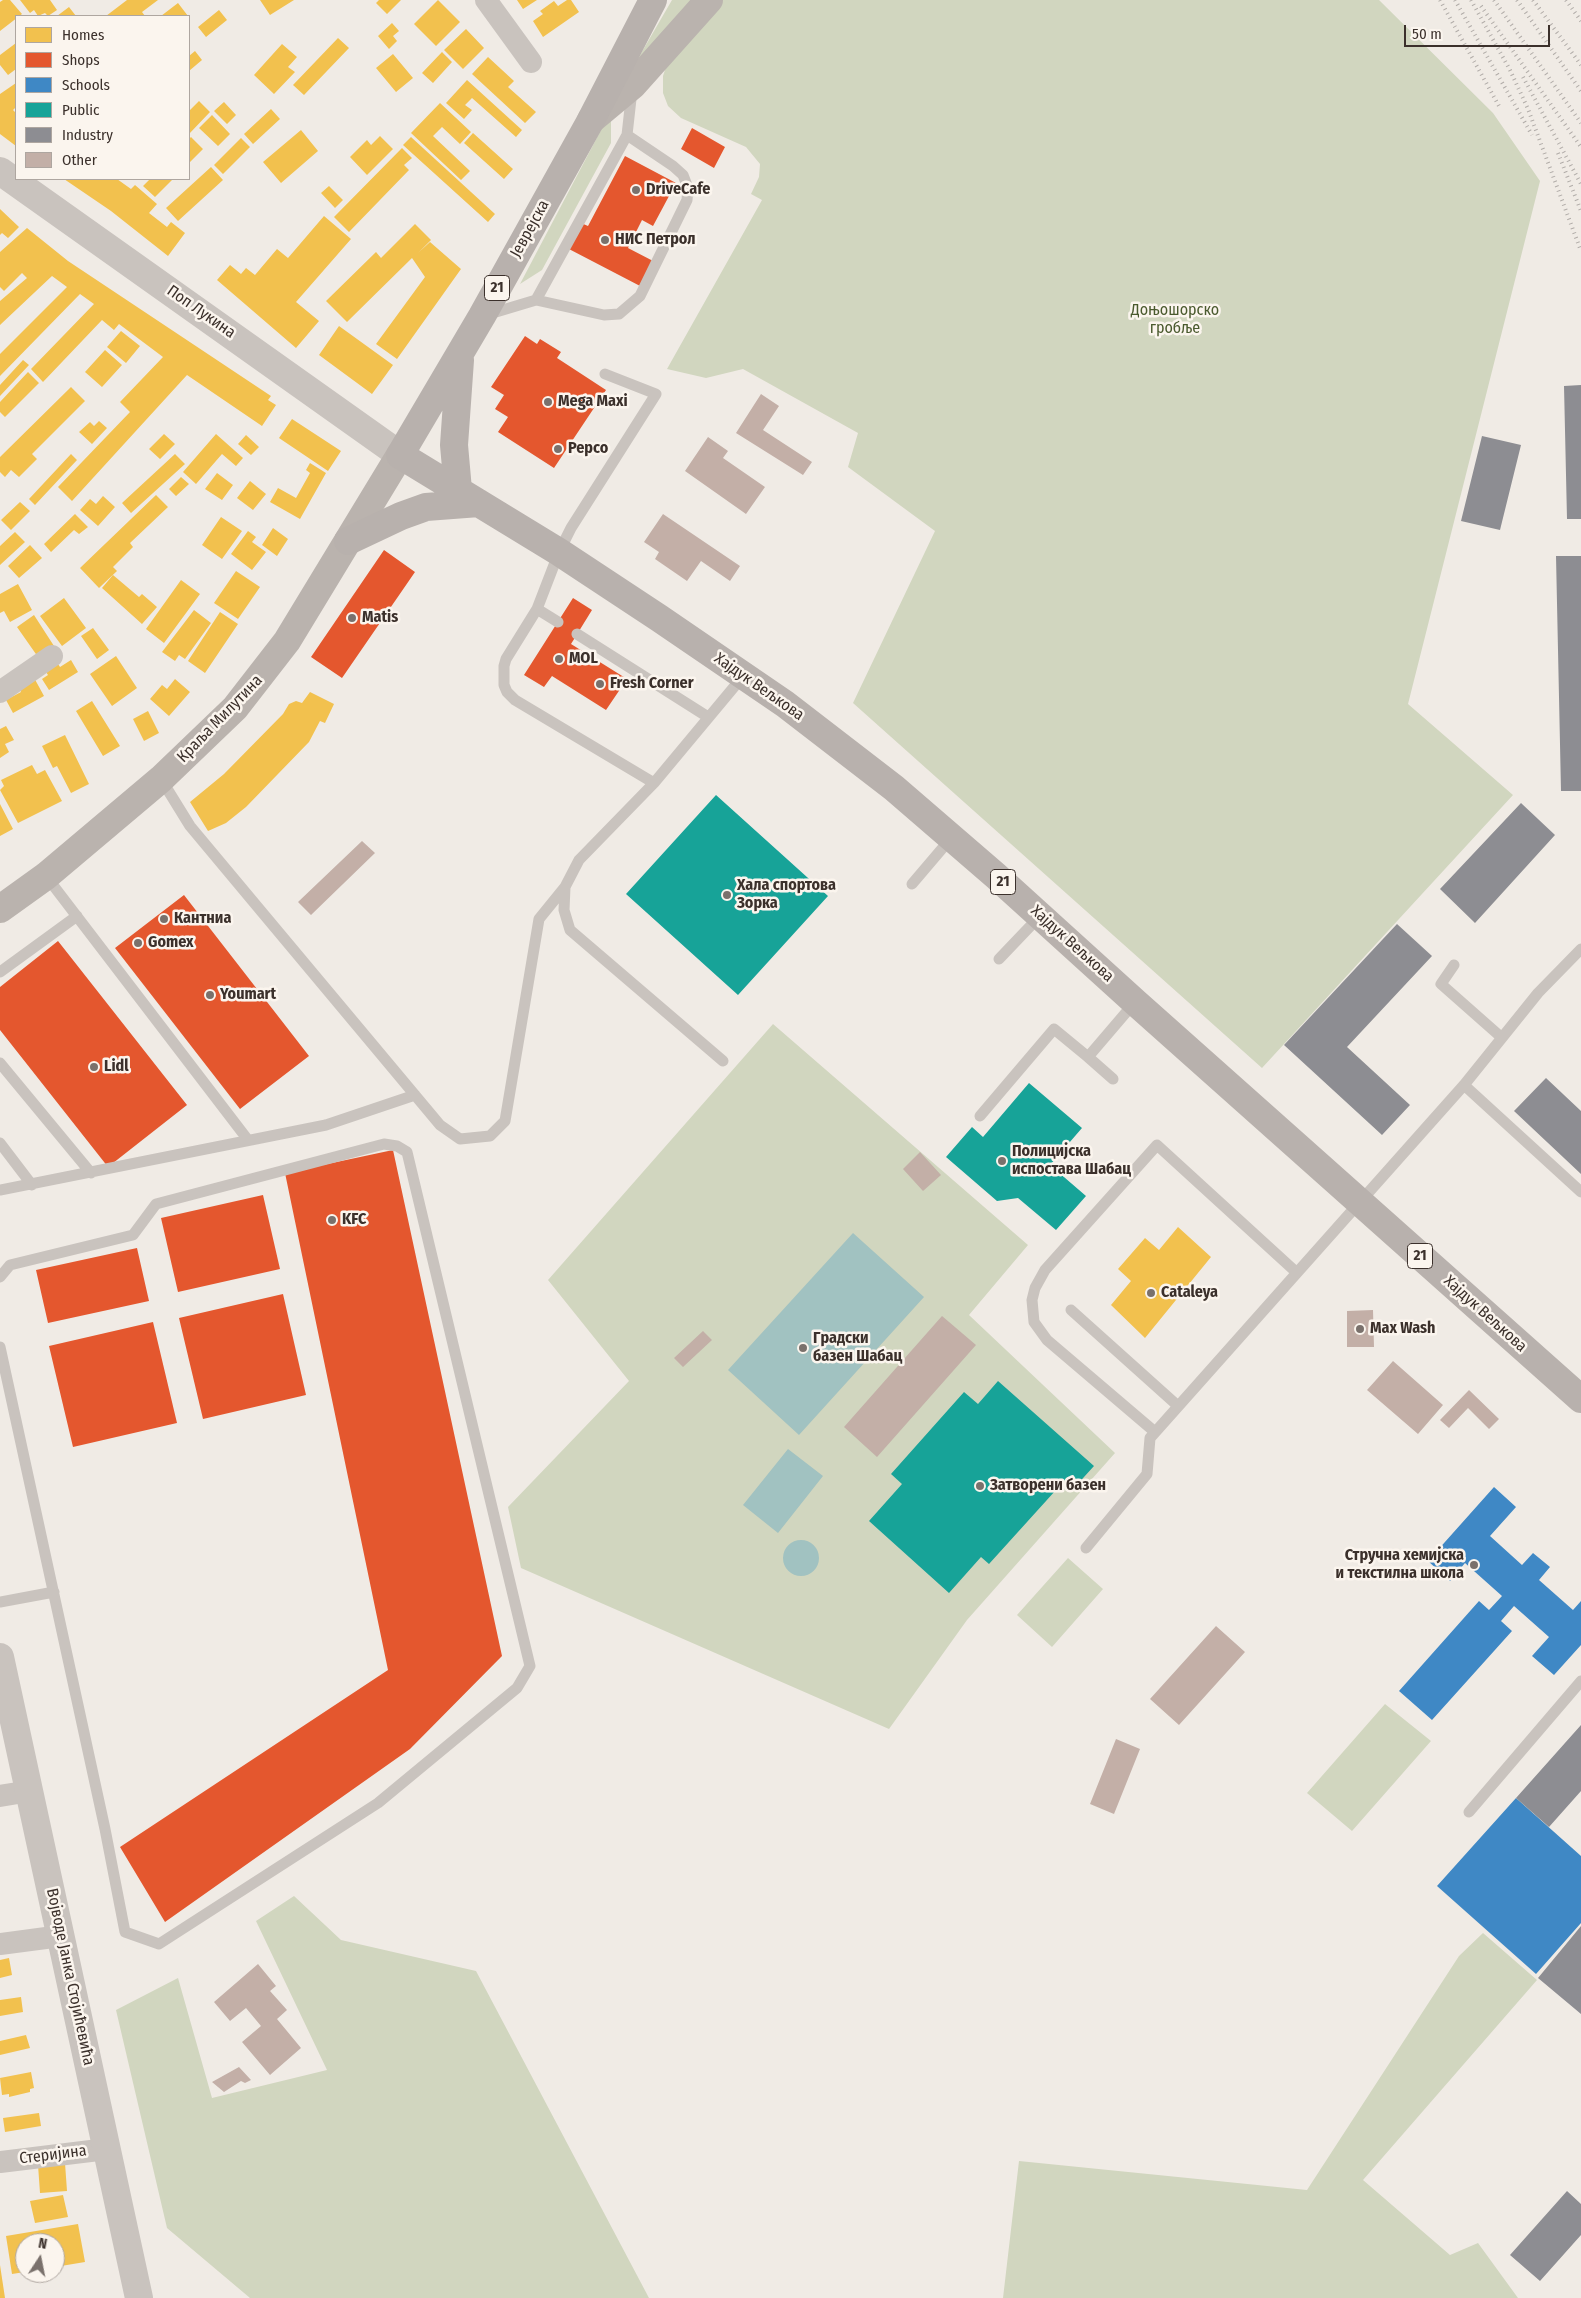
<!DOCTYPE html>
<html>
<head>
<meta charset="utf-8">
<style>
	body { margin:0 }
	#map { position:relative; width:1581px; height:2298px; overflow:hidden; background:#f0ebe5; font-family:"Fira Sans Condensed",sans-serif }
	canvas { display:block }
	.legend { position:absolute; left:15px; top:15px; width:175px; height:165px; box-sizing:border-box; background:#fbf5ee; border:1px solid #aea6a0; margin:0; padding:6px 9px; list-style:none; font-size:15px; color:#3b302b }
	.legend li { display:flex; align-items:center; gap:10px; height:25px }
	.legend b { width:25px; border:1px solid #aea6a0 }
	.north { position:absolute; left:15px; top:2233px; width:50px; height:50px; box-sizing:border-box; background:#fbf5ee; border:1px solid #aea6a0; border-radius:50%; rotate:11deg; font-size:14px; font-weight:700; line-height:20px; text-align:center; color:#3b302b }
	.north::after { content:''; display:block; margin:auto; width:18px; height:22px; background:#7a716c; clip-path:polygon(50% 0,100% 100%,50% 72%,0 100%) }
	.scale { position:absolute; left:1404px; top:25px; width:146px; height:22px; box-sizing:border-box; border:2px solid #3b302b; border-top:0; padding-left:6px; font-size:15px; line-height:18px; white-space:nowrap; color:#3b302b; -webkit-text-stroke:4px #fbf5ee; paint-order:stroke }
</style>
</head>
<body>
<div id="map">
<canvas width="1581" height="2298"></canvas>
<ul class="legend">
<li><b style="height:14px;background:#f2c14e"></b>Homes</li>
<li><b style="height:14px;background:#e4572e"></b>Shops</li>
<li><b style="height:14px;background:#3f88c5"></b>Schools</li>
<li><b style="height:14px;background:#17a398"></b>Public</li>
<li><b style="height:14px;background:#8d8d92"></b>Industry</li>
<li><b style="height:14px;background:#c3afa7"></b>Other</li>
</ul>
<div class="north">N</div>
<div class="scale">50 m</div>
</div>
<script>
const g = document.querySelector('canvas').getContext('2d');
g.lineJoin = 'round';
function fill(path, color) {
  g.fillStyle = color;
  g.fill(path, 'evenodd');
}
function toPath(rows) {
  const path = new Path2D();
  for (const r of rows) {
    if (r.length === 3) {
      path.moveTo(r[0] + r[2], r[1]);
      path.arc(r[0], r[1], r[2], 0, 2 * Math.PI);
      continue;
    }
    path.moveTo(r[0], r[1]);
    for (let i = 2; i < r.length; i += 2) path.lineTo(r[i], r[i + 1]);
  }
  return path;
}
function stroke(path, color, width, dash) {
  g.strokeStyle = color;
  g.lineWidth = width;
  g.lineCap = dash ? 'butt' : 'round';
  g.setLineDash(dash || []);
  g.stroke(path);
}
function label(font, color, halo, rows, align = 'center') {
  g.font = font + ' "Fira Sans Condensed",sans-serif';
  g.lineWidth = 5;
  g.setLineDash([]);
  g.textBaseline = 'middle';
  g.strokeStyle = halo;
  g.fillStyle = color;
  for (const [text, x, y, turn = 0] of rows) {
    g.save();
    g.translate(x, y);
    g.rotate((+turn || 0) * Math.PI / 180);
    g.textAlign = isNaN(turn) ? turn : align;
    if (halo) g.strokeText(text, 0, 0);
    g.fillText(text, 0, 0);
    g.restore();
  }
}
fill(toPath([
	[672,0,696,0,636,62],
	[720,0,1379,0,1493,113,1540,181,1408,704,1513,795,1262,1068,853,703,935,531,848,467,858,433,743,369,706,378,667,369,762,200,751,194,759,177,760,164,746,147,681,118,668,106,663,93,663,76,669,58],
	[611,111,611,143,542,270,520,284],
	[773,1024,1028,1245,969,1315,1115,1453,967,1620,889,1729,521,1568,508,1507,629,1381,548,1280],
	[1068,1558,1103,1589,1052,1647,1017,1615],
	[1385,1704,1431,1741,1352,1831,1307,1793],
	[294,1896,341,1940,476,1971,649,2298,250,2298,167,2228,116,2010,178,1978,212,2098,327,2070,256,1921],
	[1483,1933,1537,1980,1363,2180,1450,2255,1478,2243,1518,2298,1003,2298,1019,2161,1307,2190,1459,1956]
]), '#d1d6bf');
fill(toPath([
	[853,1233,924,1297,799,1435,728,1370],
	[788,1449,823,1476,778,1533,743,1505],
	[801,1558,18]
]), '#a1c2c1');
fill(toPath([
	[3,0,10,0,22,14,0,31,0,2],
	[20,0,50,0,57,10,48,16,45,13,38,16,34,10,30,13],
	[127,0,158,0,142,12,145,16,106,16],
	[260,0,294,0,270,15],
	[379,0,401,0,387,14,376,3],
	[438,0,460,22,436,46,414,24],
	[517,0,537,0,523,9],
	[567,0,571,0,579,12,543,37,533,21,543,14,540,11,554,1,558,6],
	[178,3,188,16,161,16],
	[69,7,76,16,57,16],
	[219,10,227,20,206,37,198,27],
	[392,23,399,31,393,36,397,41,389,49,378,36],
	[466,29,484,48,463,69,444,50],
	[338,38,349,48,304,95,293,85],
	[16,43,16,69,8,75,0,65,0,55],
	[282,44,297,57,288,67,295,72,274,94,254,75],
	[195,51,202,60,189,71,189,56],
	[442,52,452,62,433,83,422,73],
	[393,54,413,78,396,92,376,68],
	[488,57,514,81,508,87,536,112,525,123,472,74],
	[467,80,522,130,516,137,472,98,465,105,472,110,464,119,446,103],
	[16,83,16,107,13,110,16,113,16,146,0,134,0,94],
	[199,101,210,112,189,134,189,111],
	[224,102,236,115,227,124,214,111],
	[440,103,471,132,460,144,442,127,433,136,470,171,461,180,411,133],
	[271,109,280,119,253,144,244,134],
	[212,115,230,134,218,146,199,128],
	[301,130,318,151,281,183,263,162],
	[473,133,513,169,504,179,464,143],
	[380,136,393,149,367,175,350,157,367,140,371,145],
	[191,137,203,149,189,163,189,139],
	[411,137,495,214,488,222,403,145],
	[241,138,250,147,223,174,214,165],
	[402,148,412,158,404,165,409,170,349,232,334,217],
	[211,167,223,180,178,221,166,208],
	[64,179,117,179,131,189,135,185,157,204,149,213,167,227,171,222,185,233,168,256,111,211],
	[150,179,173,179,155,197,143,186],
	[329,186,343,200,335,208,321,193],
	[0,209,19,227,8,238,2,233,0,235],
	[324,216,351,239,296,302,319,321,296,348,217,280,230,265,241,274,246,268,255,275,277,249,288,258],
	[415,224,431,240,418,253,430,242,461,269,397,359,376,344,425,277,412,258,347,322,326,301,376,252,381,258],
	[27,228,68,261,271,396,268,400,276,405,262,426,187,375,72,501,58,487,130,412,120,402,163,357,119,324,114,330,102,320,43,382,31,369,94,304,80,294,0,376,0,354,67,287,52,276,0,325,0,301,27,278,22,273,4,291,0,287,0,252],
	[339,326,393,365,372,394,319,355],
	[121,331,140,346,126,363,107,347],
	[105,350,122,365,102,387,85,372],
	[23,360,29,365,0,396,0,385],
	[28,372,39,383,5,417,0,412,0,402],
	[71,387,85,401,32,454,37,459,19,477,11,470,5,477,0,472,0,457],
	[292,419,341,451,328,471,279,438],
	[99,421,107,428,92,444,79,432,90,422,94,426],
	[164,434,175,444,160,459,149,449],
	[216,434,243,458,236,466,222,454,196,484,183,472],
	[246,435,259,447,251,455,238,444],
	[71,454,77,460,35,505,29,499],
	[175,454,185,464,131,513,122,503],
	[310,463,326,473,300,519,270,502,278,488,296,498,310,473,306,470],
	[217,473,233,485,222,500,205,489],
	[181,477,189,484,176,496,169,489],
	[250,481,266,494,253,510,237,498],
	[156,495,168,507,130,543,133,547,113,567,117,571,99,588,80,568],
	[103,496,115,507,98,526,80,510,90,499,96,504],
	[20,502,30,511,11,530,1,520],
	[75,514,88,527,79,534,74,530,51,552,44,544],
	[221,517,242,531,222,559,202,545],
	[273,528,288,539,277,556,262,545],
	[248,531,256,537,252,542,266,552,252,570,231,554],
	[15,532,25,542,0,565,0,546],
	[30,545,42,558,19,578,8,566],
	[236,571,260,587,238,619,214,603],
	[113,575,139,597,142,594,157,607,142,624,102,588],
	[181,580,200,594,164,643,146,629],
	[18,584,32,610,10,622,4,611,0,613,0,594],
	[64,598,86,628,62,646,40,616],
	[194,610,211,623,185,659,179,655,175,661,162,652],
	[220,612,238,624,205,673,188,661],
	[34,615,54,646,38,657,17,627],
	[93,628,109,650,97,659,81,636],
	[116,656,137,688,112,706,90,674],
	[71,660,78,672,49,690,42,679,48,675,44,669,56,661,60,667],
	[32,674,44,696,13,713,6,700,21,692,16,682],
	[175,679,190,692,169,716,150,699,162,685,167,689],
	[310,692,334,704,325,723,320,721,309,742,246,807,226,823,208,831,190,802,224,774,283,714,289,704,296,701,302,703],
	[92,701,120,746,103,756,76,711],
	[148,711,159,733,144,741,133,719],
	[6,726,14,740,5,744,9,752,0,758,0,729],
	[65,735,89,784,71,793,57,766,53,768,42,746],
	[32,765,37,774,45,770,62,801,18,823,0,790,4,786,1,780],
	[0,804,13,829,0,836],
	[1178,1227,1211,1257,1145,1338,1111,1305,1131,1281,1118,1269,1145,1238,1159,1250],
	[9,1958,12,1975,0,1978,0,1960],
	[21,1997,23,2012,0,2016,0,2000],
	[26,2035,30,2048,0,2055,0,2041],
	[31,2072,34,2088,30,2089,30,2092,9,2097,9,2094,2,2095,0,2078],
	[39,2113,41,2126,5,2132,3,2118],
	[65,2163,67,2191,40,2193,38,2165],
	[63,2195,68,2217,35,2223,30,2201],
	[78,2224,85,2262,55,2267,55,2243,25,2243,25,2272,12,2274,6,2236],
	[0,2265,5,2298,0,2298]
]), '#f2c14e');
fill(toPath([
	[692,128,725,147,714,168,681,149],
	[625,156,676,183,653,226,642,220,628,248,655,262,642,287,567,248,581,223,588,226],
	[525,336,537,344,540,339,561,352,557,358,606,390,554,468,498,432,508,417,495,409,504,395,491,387],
	[384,550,415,572,342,678,311,657],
	[573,598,592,610,571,644,627,679,606,710,552,676,544,687,524,675],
	[184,895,309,1056,240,1109,115,948],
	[58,941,187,1105,108,1167,0,1030,0,987],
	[393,1150,502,1656,410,1749,165,1922,120,1847,388,1670,285,1173],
	[263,1195,280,1269,178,1292,161,1218],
	[137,1248,149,1301,48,1323,36,1270],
	[283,1294,306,1395,203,1419,179,1318],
	[153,1322,177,1423,73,1447,49,1346]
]), '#e4572e');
fill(toPath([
	[1494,1487,1516,1507,1490,1536,1522,1565,1533,1553,1550,1567,1539,1580,1573,1610,1581,1601,1581,1645,1554,1675,1532,1656,1549,1637,1514,1606,1501,1621,1512,1631,1432,1720,1399,1691,1479,1601,1489,1610,1502,1596,1465,1563,1450,1581,1428,1561],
	[1516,1798,1581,1856,1581,1923,1536,1974,1437,1886]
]), '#3f88c5');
fill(toPath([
	[716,795,828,896,738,995,626,894],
	[1029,1083,1082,1128,1050,1165,1086,1196,1056,1230,1018,1198,997,1201,946,1157,972,1127,983,1137],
	[998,1381,1094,1466,1074,1488,1065,1480,989,1564,981,1557,949,1593,869,1521,902,1484,891,1474,964,1392,978,1404]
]), '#17a398');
fill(toPath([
	[1581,385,1581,519,1567,519,1564,386],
	[1482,436,1521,445,1500,530,1461,521],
	[1556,556,1581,556,1581,791,1561,791],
	[1521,803,1555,835,1475,923,1440,889],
	[1397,924,1432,956,1347,1047,1410,1105,1382,1135,1284,1045],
	[1546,1078,1581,1111,1581,1174,1514,1111],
	[1581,1725,1581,1791,1549,1827,1516,1798],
	[1581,1926,1581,2014,1538,1978],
	[1567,2191,1581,2204,1581,2235,1540,2281,1510,2255]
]), '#8d8d92');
fill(toPath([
	[761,394,779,406,763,430,812,462,803,475,736,433],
	[708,437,728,451,723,458,765,487,746,514,685,471],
	[663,514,740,566,730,581,701,561,687,581,655,559,659,552,644,542],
	[362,841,375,853,311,915,298,902],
	[920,1152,941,1175,923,1191,903,1169],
	[1373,1310,1374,1347,1347,1347,1347,1311],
	[942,1316,976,1345,877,1457,844,1427],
	[703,1331,712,1340,683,1367,674,1358],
	[1393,1361,1443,1405,1418,1434,1367,1390],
	[1469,1390,1499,1419,1489,1429,1468,1408,1449,1428,1440,1420],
	[1216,1626,1245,1652,1179,1725,1150,1699],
	[1116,1739,1140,1749,1114,1814,1090,1804],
	[258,1964,276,1986,270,1991,287,2010,277,2019,301,2048,270,2075,242,2042,261,2026,246,2008,230,2021,214,2002],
	[239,2067,251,2080,245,2083,241,2081,224,2092,212,2082]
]), '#c3afa7');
stroke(toPath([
	[536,300,604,315,619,314,640,296,687,200,688,188,683,175,673,166,627,135],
	[486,315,536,300,627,135,632,90],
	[605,374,656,394,571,528,559,552,537,609,506,659,504,666,504,685,507,692,515,700,654,783],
	[537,609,558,622],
	[577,634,708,717],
	[161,779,190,826,261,911,440,1125,460,1139,490,1136,505,1121,539,919,565,887],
	[46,876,248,1140],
	[912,884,952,837],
	[999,959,1040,916],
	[1454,965,1441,984,1501,1037],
	[0,972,77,916],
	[1088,1057,1113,1079],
	[723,1061,570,930,564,910,565,887,579,860,654,783,744,675],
	[0,1063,91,1173],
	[1464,1085,1581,1192],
	[980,1116,1054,1029,1088,1057,1135,1002],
	[0,1143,32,1185],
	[0,1190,326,1125,415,1095],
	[0,1277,10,1265,133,1235,156,1204,384,1144,397,1146,407,1152,530,1666,517,1688,378,1803,159,1944,125,1932,105,1829,0,1347],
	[1071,1310,1178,1406],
	[1155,1432,1047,1340,1034,1322,1032,1300,1035,1288,1045,1270,1157,1145,1296,1272],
	[1086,1548,1147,1474,1150,1438,1464,1085,1538,993,1581,949],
	[0,1602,54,1592],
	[1469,1812,1581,1681]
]), '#c9c3be', 11);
stroke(toPath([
	[486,0,531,62],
	[0,692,52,656],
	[0,1796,30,1791],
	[0,1944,61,1936],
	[0,2162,107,2149]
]), '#c9c3be', 22);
stroke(toPath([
	[0,171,400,455],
	[0,1657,139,2298]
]), '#c9c3be', 28);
stroke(toPath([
	[591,120,633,85,709,0],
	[0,909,46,876,161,779,235,708,287,641,400,455]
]), '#bab3ae', 28);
stroke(toPath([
	[653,0,591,120,482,316,400,455,559,552,659,618,785,704,894,788,996,876,1135,1002,1581,1399],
	[458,490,454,445,460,360],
	[348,541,401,516,426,507,479,503]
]), '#b8b1ad', 28);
stroke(toPath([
	[1440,0,1499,106],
	[1455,0,1532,135],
	[1471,0,1510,70,1528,109,1581,251],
	[1494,0,1581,123],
	[1517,0,1581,91],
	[1533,0,1581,65],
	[1566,0,1581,21],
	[1481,6,1581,147],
	[1523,77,1581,184],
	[1558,153,1581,211]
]), '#b1aca8', 4, [1, 4]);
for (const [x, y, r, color] of [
	[636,190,5,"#7a716c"],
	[605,240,5,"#7a716c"],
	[548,402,5,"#7a716c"],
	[558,449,5,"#7a716c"],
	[352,618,5,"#7a716c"],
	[559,659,5,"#7a716c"],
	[600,684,5,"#7a716c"],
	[727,895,5,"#7a716c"],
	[164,919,5,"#7a716c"],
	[138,943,5,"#7a716c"],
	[210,995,5,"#7a716c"],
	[94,1067,5,"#7a716c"],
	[1002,1161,5,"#7a716c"],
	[332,1220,5,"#7a716c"],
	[1151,1293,5,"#7a716c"],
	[1360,1329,5,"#7a716c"],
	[803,1348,5,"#7a716c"],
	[980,1486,5,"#7a716c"],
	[1474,1565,5,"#7a716c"]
]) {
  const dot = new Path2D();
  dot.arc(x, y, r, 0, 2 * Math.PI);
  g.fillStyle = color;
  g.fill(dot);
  stroke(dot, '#fbf5ee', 2);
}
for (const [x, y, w] of [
	[497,288,25],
	[1003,882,25],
	[1420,1256,25]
]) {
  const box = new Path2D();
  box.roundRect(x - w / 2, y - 12.5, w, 25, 4);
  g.fillStyle = '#fbf5ee';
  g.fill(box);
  stroke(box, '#3b302b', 1);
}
label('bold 15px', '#3b302b', null, [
	["21",497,288],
	["21",1003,882],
	["21",1420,1256]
]);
label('bold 16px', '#3b302b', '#fbf5ee', [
	["DriveCafe",646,190],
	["НИС Петрол",615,240],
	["Mega Maxi",558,402],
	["Pepco",568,449],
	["Matis",362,618],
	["MOL",569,659],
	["Fresh Corner",610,684],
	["Хала спортова",737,886],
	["Зорка",737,904],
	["Кантниа",174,919],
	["Gomex",148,943],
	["Youmart",220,995],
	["Lidl",104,1067],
	["Полицијска",1012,1152],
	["испостава Шабац",1012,1170],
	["KFC",342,1220],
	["Cataleya",1161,1293],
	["Max Wash",1370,1329],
	["Градски",813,1339],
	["базен Шабац",813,1357],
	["Затворени базен",990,1486],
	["Стручна хемијска",1464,1556,"right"],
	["и текстилна школа",1464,1574,"right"]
], 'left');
label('16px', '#3b302b', '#fbf5ee', [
	["Јеврејска",530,229,-61],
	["Поп Лукина",201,312,35],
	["Хајдук Вељкова",759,687,35],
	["Краља Милутина",220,719,-46],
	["Хајдук Вељкова",1072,944,42],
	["Хајдук Вељкова",1485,1314,42],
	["Војводе Јанка Стојићевића",70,1977,78],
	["Стеријина",53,2155,-7]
]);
label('16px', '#4a5a2e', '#fbf5ee', [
	["Доњошорско",1175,311],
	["гробље",1175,329]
]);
</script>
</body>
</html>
